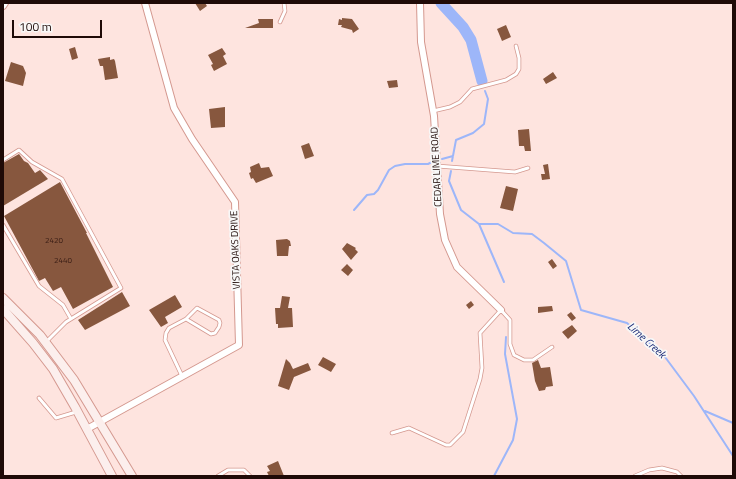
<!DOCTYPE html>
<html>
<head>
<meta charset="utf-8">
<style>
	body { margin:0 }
	#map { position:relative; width:736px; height:479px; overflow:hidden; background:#fee4df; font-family:"Titillium Web",sans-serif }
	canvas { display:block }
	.frame { position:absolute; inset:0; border:4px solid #1f0a07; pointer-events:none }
	.scale { position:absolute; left:12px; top:20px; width:90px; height:18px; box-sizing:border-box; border:2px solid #1f0a07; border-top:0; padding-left:5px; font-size:12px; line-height:14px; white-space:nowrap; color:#1f0a07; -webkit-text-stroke:3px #f8f8f8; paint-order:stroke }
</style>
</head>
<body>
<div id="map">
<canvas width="736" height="479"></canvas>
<div class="frame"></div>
<div class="scale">100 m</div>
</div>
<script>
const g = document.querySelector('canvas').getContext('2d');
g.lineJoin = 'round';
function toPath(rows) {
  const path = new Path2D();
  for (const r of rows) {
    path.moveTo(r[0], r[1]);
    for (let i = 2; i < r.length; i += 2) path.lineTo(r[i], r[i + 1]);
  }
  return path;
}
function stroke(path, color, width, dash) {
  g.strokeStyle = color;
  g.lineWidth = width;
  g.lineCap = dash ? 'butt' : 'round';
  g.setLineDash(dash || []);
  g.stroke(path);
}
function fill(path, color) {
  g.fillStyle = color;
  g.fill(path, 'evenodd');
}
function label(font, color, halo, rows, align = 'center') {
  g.font = font + ' "Titillium Web",sans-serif';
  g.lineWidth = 3.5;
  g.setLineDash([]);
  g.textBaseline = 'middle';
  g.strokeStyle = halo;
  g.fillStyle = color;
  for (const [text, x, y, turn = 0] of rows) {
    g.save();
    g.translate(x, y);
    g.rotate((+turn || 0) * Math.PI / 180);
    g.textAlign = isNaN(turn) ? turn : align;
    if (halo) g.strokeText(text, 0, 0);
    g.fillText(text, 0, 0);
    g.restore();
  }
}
stroke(toPath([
	[442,159,453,156],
	[452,161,456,140,473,133,484,124,488,99,485,91],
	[451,171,449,181,461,210,479,224,498,224,513,233,532,234,544,243,566,261,581,310,627,323,665,357,694,396,733,456],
	[354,210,367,195,374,194,378,190,389,170,395,166,405,164,428,164,432,162],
	[479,224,504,282],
	[705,411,733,423],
	[494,476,513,440,517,419,505,354,506,337]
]), '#9db6f9', 2);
stroke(toPath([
	[441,3,463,27,471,40,482,81]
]), '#9db6f9', 11);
fill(toPath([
	[195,3,205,3,207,6,200,11],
	[342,18,352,19,359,29,353,33,352,30,341,27,342,25,338,25,339,19,342,20],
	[258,19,273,19,273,28,245,28,259,23],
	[506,25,511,37,502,41,497,29],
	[75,47,78,58,72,60,69,49],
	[222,48,226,54,223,56,227,64,214,71,211,65,213,64,208,55],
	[110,57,110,60,114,59,115,61,118,78,105,80,103,66,100,66,98,59],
	[11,62,23,66,26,73,23,86,5,81],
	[553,72,557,78,546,84,543,79],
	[397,80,398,87,389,88,387,81],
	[225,107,225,127,211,128,209,109],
	[529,129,531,151,525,151,524,146,519,146,518,130],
	[309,143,314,156,305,159,301,146],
	[19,154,24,161,28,163,35,173,40,170,48,179,3,206,3,163],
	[259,163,261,168,269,167,273,176,256,183,253,178,251,179,249,173,251,172,250,167],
	[548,164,550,179,542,180,541,174,545,174,543,165],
	[60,182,87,233,86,233,113,287,73,309,61,287,53,291,45,278,39,281,4,216],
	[506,186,518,189,513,211,500,208],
	[287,239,290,241,291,246,289,246,288,256,277,256,276,240],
	[347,243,356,248,355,249,358,252,351,260,342,249],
	[552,259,557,266,553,269,548,262],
	[347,264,353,270,348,276,341,270],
	[122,292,130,306,85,330,78,320],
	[175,295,182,307,165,317,168,323,161,327,149,310],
	[282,296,290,297,288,308,292,308,293,327,278,328,278,324,276,324,275,308,280,308],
	[471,301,474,305,469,309,466,305],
	[552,306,553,311,538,313,538,307],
	[571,312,576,318,572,321,567,315],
	[572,325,577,331,568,339,562,332],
	[323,357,336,364,331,372,318,365],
	[286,359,290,363,293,369,308,363,311,370,294,377,289,390,278,386],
	[538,360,541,368,550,367,553,386,546,387,545,390,539,391,535,381,532,363],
	[278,461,284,476,269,476,267,472,270,471,267,466]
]), '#87573e');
const service = toPath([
	[280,22,285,11,284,3],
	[433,111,450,107,460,102,472,89,506,80,516,74,519,69,519,58,516,46],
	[3,160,19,150,32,162,62,179,121,288,66,322,46,342],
	[437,166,515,172,528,168],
	[3,225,39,286,63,305,71,319],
	[182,376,165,340,166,333,169,328,186,319,197,308,219,320,220,323,219,327,215,333,211,334,186,319],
	[39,398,56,418,76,412],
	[392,433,409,428,446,445,450,445,463,432,480,379,482,368,480,333,501,310,510,320,510,344,514,355,524,360,533,360,552,347],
	[218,476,228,470,244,470,250,476],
	[635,476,649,470,662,468,677,472,681,476]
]);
const minor = toPath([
	[420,3,421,42,434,116,440,214,445,240,457,267,501,310],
	[3,6,5,3],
	[87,429,239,345,235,202,192,139,174,108,145,3]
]);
const secondary = toPath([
	[3,298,40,335,74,380,132,476],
	[3,309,33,343,53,369,75,407,112,476]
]);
stroke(service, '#d4988f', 4.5);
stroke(minor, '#d4988f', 8);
stroke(secondary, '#d4988f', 10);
stroke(service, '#fff', 3);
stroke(minor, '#fff', 6);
stroke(secondary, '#fcefed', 8);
label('8px', '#391d15', null, [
	["2420",54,241],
	["2440",63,261]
]);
label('10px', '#1f0a07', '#f8f8f8', [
	["CEDAR LIME ROAD",437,167,-93],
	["VISTA OAKS DRIVE",236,250,-92]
]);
label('italic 11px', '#1c2c78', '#f8f8f8', [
	["Lime Creek",646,341,42]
]);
</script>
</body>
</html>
